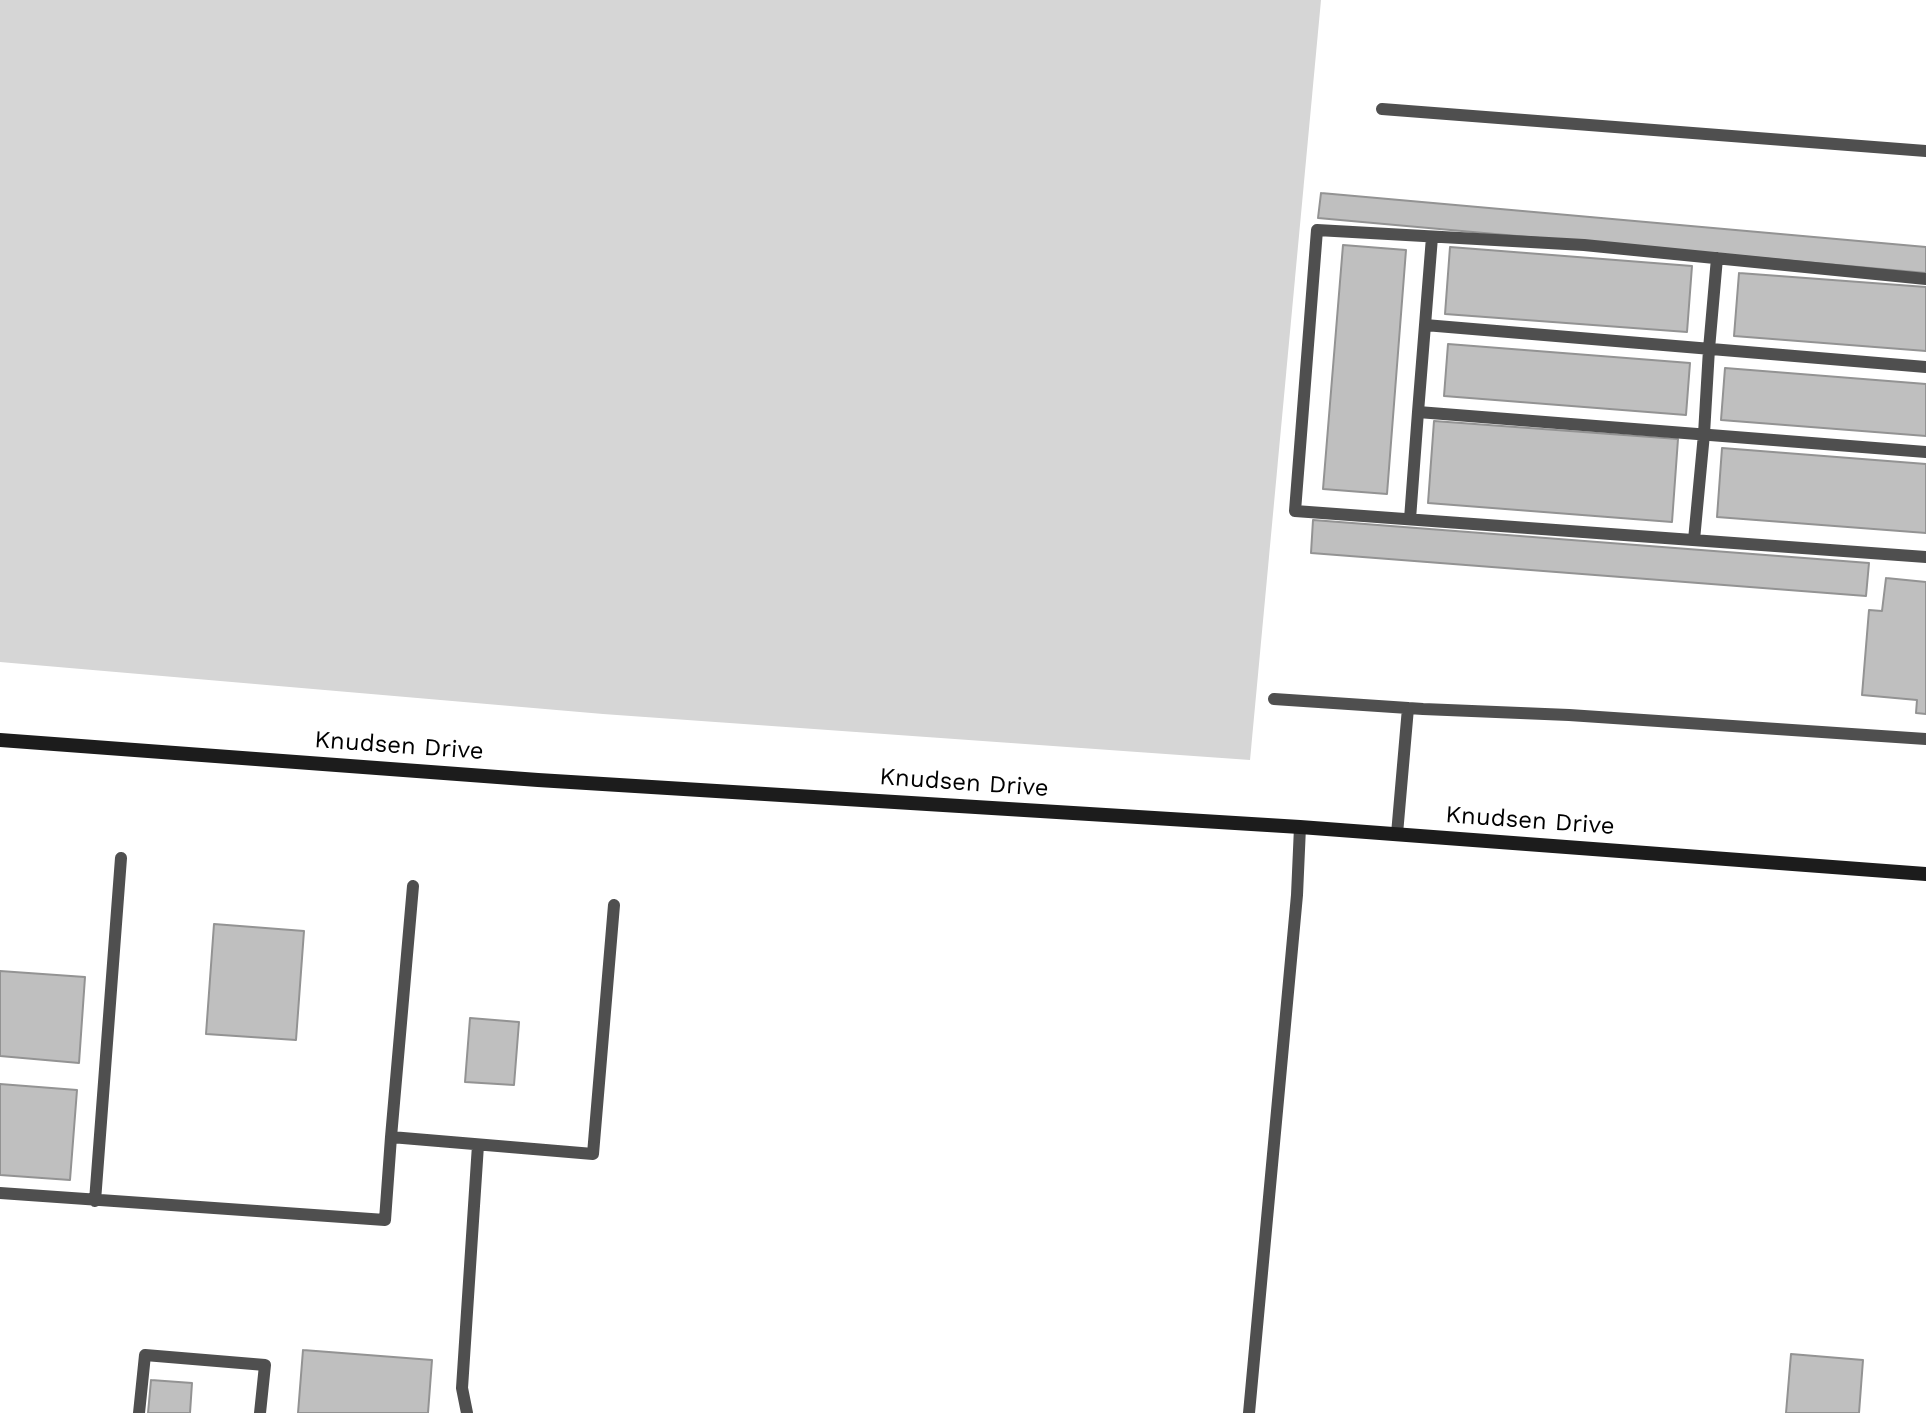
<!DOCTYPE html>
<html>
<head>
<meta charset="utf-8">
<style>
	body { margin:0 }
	canvas { display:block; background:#fff }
</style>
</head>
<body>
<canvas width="1926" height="1413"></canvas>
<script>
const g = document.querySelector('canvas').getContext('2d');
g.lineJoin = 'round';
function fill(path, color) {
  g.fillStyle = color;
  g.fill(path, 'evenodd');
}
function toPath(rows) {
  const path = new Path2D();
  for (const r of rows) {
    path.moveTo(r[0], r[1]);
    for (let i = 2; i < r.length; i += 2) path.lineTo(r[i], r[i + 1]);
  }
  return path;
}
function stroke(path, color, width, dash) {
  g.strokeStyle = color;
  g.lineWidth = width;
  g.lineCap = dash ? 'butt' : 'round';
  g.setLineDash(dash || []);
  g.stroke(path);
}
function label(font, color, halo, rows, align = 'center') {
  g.font = font + ' "Work Sans",sans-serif';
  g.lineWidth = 5;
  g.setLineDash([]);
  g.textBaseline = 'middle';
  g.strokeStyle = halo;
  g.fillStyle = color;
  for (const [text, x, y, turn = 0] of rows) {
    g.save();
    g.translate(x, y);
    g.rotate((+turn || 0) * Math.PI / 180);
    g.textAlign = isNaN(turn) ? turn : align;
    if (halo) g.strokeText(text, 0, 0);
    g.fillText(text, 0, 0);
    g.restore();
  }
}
fill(toPath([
	[0,0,1321,0,1250,760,603,714,0,662]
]), '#d6d6d6');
const building = toPath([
	[1321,193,1926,247,1926,273,1318,218,1321,193],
	[1343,245,1406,250,1387,494,1323,489,1343,245],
	[1450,247,1692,266,1687,332,1445,314,1450,247],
	[1739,273,1926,287,1926,351,1734,336,1739,273],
	[1448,344,1690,363,1686,415,1444,396,1448,344],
	[1725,368,1926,384,1926,436,1721,420,1725,368],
	[1434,421,1678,439,1672,522,1428,503,1434,421],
	[1722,448,1926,464,1926,533,1717,517,1722,448],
	[1313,520,1869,563,1866,596,1311,553,1313,520],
	[1886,578,1926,582,1926,714,1916,713,1917,700,1862,695,1869,610,1882,611,1886,578],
	[214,924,304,931,296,1040,206,1034,214,924],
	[0,971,85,977,79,1063,0,1056,0,971],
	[470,1018,519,1022,514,1085,465,1082,470,1018],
	[0,1084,77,1090,70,1180,0,1175,0,1084],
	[303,1350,432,1360,428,1413,298,1413,303,1350],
	[1791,1354,1863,1360,1859,1413,1786,1413,1791,1354],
	[151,1380,192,1383,190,1413,148,1413,151,1380]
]);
fill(building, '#bfbfbf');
stroke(building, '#939393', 2);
stroke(toPath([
	[1382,109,1926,151],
	[1926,279,1584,245,1317,230,1295,511,1926,557],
	[1425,325,1432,237],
	[1926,367,1425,325,1418,412,1926,452],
	[1410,519,1418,412],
	[1694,540,1704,434,1709,349,1717,258],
	[1274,699,1423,709,1569,715,1926,739],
	[1397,834,1408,708],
	[391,1137,413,886],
	[0,1193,385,1220,391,1137,593,1154,614,905],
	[95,1201,121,858],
	[139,1413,145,1355,265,1365,260,1413],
	[467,1413,462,1388,478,1145],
	[1249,1413,1297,895,1300,827]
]), '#4f4f4f', 12);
stroke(toPath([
	[0,740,538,780,1300,827,1926,874]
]), '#1c1c1c', 14);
label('24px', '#000', '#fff', [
	["Knudsen Drive",399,746,4],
	["Knudsen Drive",964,783,4],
	["Knudsen Drive",1530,821,4]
]);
</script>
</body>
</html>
